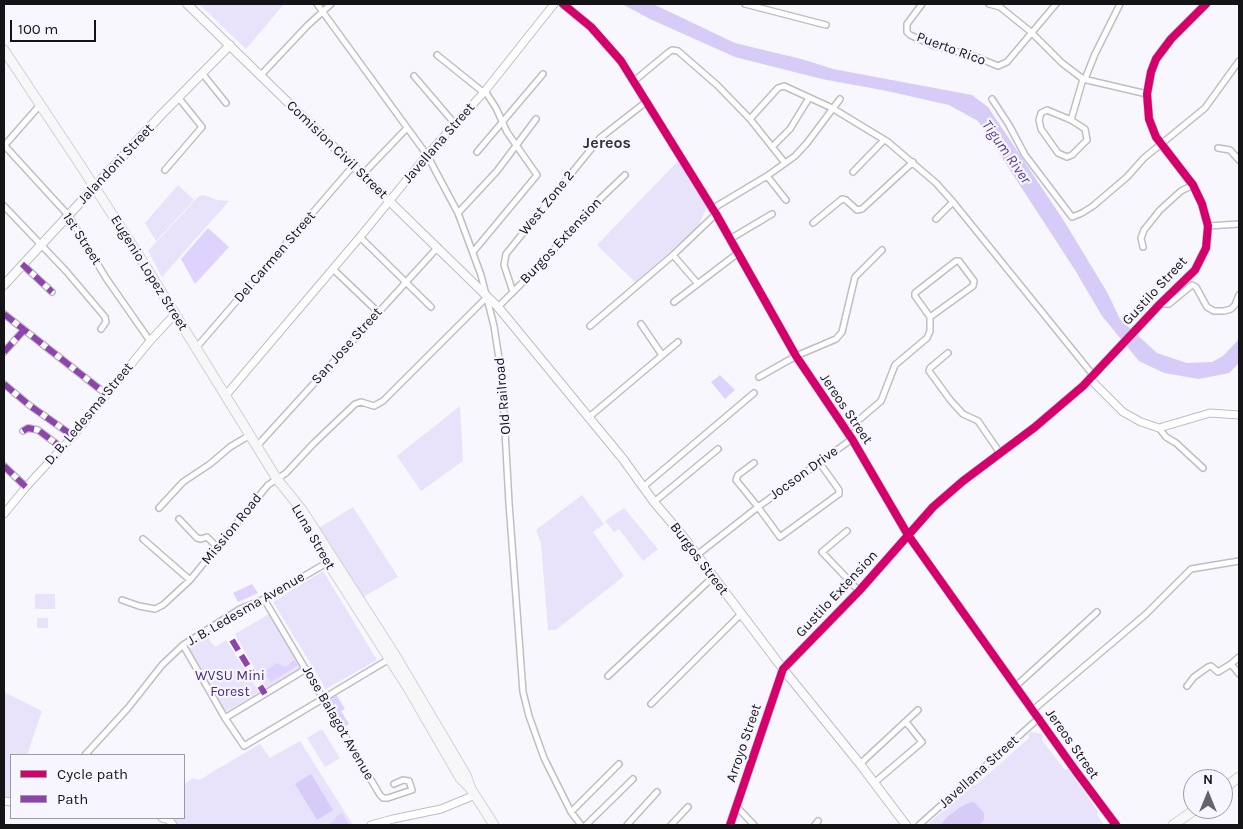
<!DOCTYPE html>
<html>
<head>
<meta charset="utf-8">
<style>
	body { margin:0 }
	#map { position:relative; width:1243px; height:829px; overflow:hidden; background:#f8f7fd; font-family:Karla,sans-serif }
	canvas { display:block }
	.frame { position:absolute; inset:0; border:5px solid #141316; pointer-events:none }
	.legend { position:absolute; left:10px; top:754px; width:175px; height:65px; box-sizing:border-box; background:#f7f5ff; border:1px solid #9c9ba2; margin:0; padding:6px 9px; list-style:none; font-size:15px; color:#141316 }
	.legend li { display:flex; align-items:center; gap:10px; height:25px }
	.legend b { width:25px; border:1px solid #9c9ba2 }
	.north { position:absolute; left:1183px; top:769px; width:50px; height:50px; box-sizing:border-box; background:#f7f5ff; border:1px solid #9c9ba2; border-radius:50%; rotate:0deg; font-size:14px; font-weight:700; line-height:20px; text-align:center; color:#141316 }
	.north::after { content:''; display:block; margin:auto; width:18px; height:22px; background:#646367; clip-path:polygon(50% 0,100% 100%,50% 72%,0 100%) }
	.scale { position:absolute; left:10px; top:20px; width:86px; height:22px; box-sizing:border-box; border:2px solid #141316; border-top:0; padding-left:6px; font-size:15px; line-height:18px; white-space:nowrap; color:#141316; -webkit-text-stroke:4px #f7f5ff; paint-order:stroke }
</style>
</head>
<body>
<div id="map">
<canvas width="1243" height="829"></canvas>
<div class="frame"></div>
<ul class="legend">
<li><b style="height:6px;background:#d6006c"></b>Cycle path</li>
<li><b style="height:6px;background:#8e44ad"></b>Path</li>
</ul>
<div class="north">N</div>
<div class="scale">100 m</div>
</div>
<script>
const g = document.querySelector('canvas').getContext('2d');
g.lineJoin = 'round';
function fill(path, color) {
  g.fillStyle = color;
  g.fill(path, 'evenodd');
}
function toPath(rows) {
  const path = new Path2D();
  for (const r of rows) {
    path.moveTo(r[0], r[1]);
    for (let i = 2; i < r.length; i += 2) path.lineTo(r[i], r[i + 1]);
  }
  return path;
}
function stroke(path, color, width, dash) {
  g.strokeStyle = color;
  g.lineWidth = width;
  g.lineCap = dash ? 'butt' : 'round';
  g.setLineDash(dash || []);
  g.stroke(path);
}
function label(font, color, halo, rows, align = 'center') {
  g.font = font + ' Karla,sans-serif';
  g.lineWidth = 4.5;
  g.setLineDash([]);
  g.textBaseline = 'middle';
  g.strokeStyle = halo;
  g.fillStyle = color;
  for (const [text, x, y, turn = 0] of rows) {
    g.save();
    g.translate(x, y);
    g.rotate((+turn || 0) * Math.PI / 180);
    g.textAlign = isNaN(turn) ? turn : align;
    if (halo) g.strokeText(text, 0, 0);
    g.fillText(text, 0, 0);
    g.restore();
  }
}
fill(toPath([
	[199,4,284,4,246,49],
	[680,159,709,202,698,227,635,282,597,245],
	[178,185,194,200,156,241,145,223],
	[204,195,215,199,218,205,216,200,229,201,162,277,148,251,199,196],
	[460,406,463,461,421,491,397,456],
	[582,495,604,524,593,532,624,576,556,630,548,630,541,543,536,530],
	[353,507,398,577,363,597,319,528],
	[624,508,658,549,643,561,619,529,614,532,605,521],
	[323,571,377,660,326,689,273,602],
	[35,594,55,594,55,609,35,609],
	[269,614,302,667,266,688,235,634],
	[37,618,48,618,48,628,37,628],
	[206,635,215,647,226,640,259,692,224,713,186,646],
	[4,692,42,711,27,755,11,755,11,798,4,797],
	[322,729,340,758,325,767,307,738],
	[1031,732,1042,734,1043,737,1042,740,1065,770,1068,769,1098,812,1097,815,1104,825,927,825,973,784,976,785,1029,738,1028,735],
	[300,741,353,825,175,825,175,818,184,818,184,784,193,778,199,780,260,744,270,758]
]), '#e8e2fb');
fill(toPath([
	[208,228,229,247,195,284,181,259],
	[720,375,735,390,725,399,711,382],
	[252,584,258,593,238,602,233,593],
	[294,660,298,665,271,682,267,676,267,670,276,663,286,667],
	[336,694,345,709,341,711,349,724,342,728,325,700],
	[342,813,349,825,327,825,334,821,337,816]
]), '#ded3fe');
fill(toPath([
	[622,4,653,4,735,43,805,60,833,69,972,95,988,107,1064,221,1107,292,1120,319,1157,353,1187,363,1212,362,1223,356,1239,339,1239,363,1229,373,1199,379,1164,373,1139,361,1102,316,1075,270,978,121,949,105,887,91,822,79,735,57,650,19],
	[311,774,333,810,317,820,295,784],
	[971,802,975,803,984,813,984,820,979,825,941,825,947,817,962,806]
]), '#d6ccf7');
const minor = toPath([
	[317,4,427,155,458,213,481,275,494,326,502,378,509,503,523,692,529,716,544,758,571,812,581,825],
	[745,4,826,25],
	[922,4,907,24,907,32,910,35,935,46,974,56,998,66,1007,62,1056,4],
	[989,4,1000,7,1031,32,1062,63,1083,79,1147,94],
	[437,55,483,92],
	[202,73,226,103],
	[260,76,307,26,331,4],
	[414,76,455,124],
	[1085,79,1095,54,1120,4],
	[634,81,669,52,672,50,678,51,717,85,750,119,785,163],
	[992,99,1009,125,1025,155,1072,217,1082,213,1093,206,1127,177,1144,158,1205,108,1239,61],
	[750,119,778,88,784,86,832,108,888,142,936,183,953,202,1093,375],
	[1071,120,1047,110,1041,113,1039,120,1041,129,1058,153,1067,157,1072,155,1087,140,1085,129,1071,120,1083,79],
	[4,145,69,216,106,278,150,341],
	[4,146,40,105],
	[772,147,790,129,809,98],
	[1218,148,1230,150,1239,160],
	[477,152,543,74],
	[165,170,202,127,178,97],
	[853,172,884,140],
	[363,174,407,128],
	[767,176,786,200],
	[4,206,66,271,105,317,106,322,101,329],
	[712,209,767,176,795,156,807,143,840,99],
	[458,213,497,171,536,119],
	[936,219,953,202],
	[813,223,842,199,846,200,857,210,862,209,913,162],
	[1208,226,1239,224],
	[360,237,431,307],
	[730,239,772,214],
	[1143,247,1141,238,1144,230,1160,210,1181,191,1193,185],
	[473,252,537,175,507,132,496,108,485,91],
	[673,255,698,284],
	[22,264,52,292],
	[333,269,378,312],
	[513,292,504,265,506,254,600,138,646,102],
	[674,302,738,253],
	[1160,304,1169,304,1192,285,1196,287,1207,307,1214,311,1224,311,1231,309,1235,305,1239,295],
	[498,307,534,271,600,199,625,175],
	[4,314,106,394],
	[641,324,662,355],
	[590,326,673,255,716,214],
	[196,348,353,166],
	[4,352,24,330],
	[948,353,930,368,929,371,951,401,963,414,978,421,1000,453],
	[759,377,796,356,836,339,842,332,855,277,882,250],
	[4,384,29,405,73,436],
	[588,418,678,342],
	[1159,428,1166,437,1176,443,1203,468],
	[23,431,28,428,38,430,62,448],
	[846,431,881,401,895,365,927,338,930,331,930,317,915,296,915,293,956,261,959,261,974,281,973,286,930,317],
	[257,446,438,247],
	[754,463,738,475,736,480,758,507,852,439],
	[4,466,26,487],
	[643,487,754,393],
	[654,502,718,449],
	[159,508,183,482,210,464,230,447,250,435],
	[179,519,197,538,201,539,207,537,217,547],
	[847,531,822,552,859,591],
	[143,539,190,580],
	[697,555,758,507,780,537,836,496,839,494,839,490,819,462],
	[264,599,380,795,383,798,388,798,412,790,409,781,403,780,394,784],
	[122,600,139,606,155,609,163,605,190,580,268,485,286,473,313,444,355,404,361,402,374,406,383,401,488,296],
	[183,645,225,718,244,746,391,658],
	[1239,657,1231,664,1239,674],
	[608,676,713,577],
	[1016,686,1097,612],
	[1187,686,1194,677,1208,667,1211,666,1218,672,1231,664],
	[651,704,741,614],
	[1033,710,1146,614,1191,569,1239,561],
	[225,718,306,669],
	[85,755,128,708,162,665,183,645,240,609,269,597,328,562],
	[860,764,918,710],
	[874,783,922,742,906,722],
	[736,806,754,825],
	[571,812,619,764],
	[586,825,633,779],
	[627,825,657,792],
	[671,825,688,807],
	[815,825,818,821],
	[919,825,1039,718]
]);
const tertiary = toPath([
	[563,4,591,27,621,61,716,214,796,356,852,439,908,535,1075,770,1116,825],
	[1090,379,1123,412,1141,422,1159,428,1210,413,1239,415],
	[226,395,360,237,427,155,485,91,554,4],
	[4,514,26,487,73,436,150,341,175,314],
	[4,801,11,802],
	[162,818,169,820,173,825],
	[371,825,393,819,441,809,475,795],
	[730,825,783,669,859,591,933,507,963,481,1035,427,1083,386,1160,304,1195,270,1206,248,1208,226,1202,204,1193,185,1156,137,1149,119,1147,94,1151,72,1156,59,1171,39,1206,4]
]);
const secondary = toPath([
	[187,4,498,307,623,459,654,502,682,535,783,669,860,764,906,825],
	[4,285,161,115,230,45]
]);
const primary = toPath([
	[4,50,79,163,141,259,277,479,302,510,395,655,466,775,471,789],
	[323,555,408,688,460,778,471,789,494,825],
	[1223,789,1239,777],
	[1173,825,1196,809]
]);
stroke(minor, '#bfbec2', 8);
stroke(tertiary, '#bfbec2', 9);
stroke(secondary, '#bfbec2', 10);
stroke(primary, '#d2d1d4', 11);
stroke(minor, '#fefeff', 5);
stroke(tertiary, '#fefeff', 7);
stroke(secondary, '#fbfafd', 8);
stroke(primary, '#f7f7fa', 9);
stroke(toPath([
	[22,264,52,292],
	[4,314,106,394],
	[4,352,24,330],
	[4,384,29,405,73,436],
	[23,431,28,428,38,430,62,448],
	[4,466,26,487],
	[232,640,265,694]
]), '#8e44ad', 6, [12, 6]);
stroke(toPath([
	[563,4,591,27,621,61,716,214,796,356,852,439,908,535,1075,770,1116,825],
	[730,825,783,669,859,591,933,507,963,481,1035,427,1083,386,1160,304,1195,270,1206,248,1208,226,1202,204,1193,185,1156,137,1149,119,1147,94,1151,72,1156,59,1171,39,1206,4]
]), '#d6006c', 8);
label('14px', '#141316', '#f7f5ff', [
	["Puerto Rico",951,49,20],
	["Javellana Street",439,143,-49],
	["Comision Civil Street",337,150,44],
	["Jalandoni Street",116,164,-47],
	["West Zone 2",547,203,-51],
	["1st Street",82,239,57],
	["Burgos Extension",561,241,-47],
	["Del Carmen Street",275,257,-49],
	["Eugenio Lopez Street",149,273,58],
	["Gustilo Street",1155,291,-47],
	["San Jose Street",347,346,-48],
	["Old Railroad",503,396,-95],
	["Jereos Street",846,409,56],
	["D. B. Ledesma Street",89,414,-50],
	["Jocson Drive",804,473,-36],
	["Mission Road",232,529,-51],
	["Luna Street",313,537,60],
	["Burgos Street",699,559,53],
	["Gustilo Extension",837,594,-47],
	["J. B. Ledesma Avenue",246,609,-30],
	["Jose Balagot Avenue",338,723,60],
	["Arroyo Street",744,743,-71],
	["Jereos Street",1072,744,55],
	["Javellana Street",979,772,-42]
]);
label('14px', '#472a7d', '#f7f5ff', [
	["WVSU Mini",230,676],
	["Forest",230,692]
]);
label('italic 15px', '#593d92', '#f7f5ff', [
	["Tigum River",1006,152,55]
]);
label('bold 16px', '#343239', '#f7f5ff', [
	["Jereos",607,143]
]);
</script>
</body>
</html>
